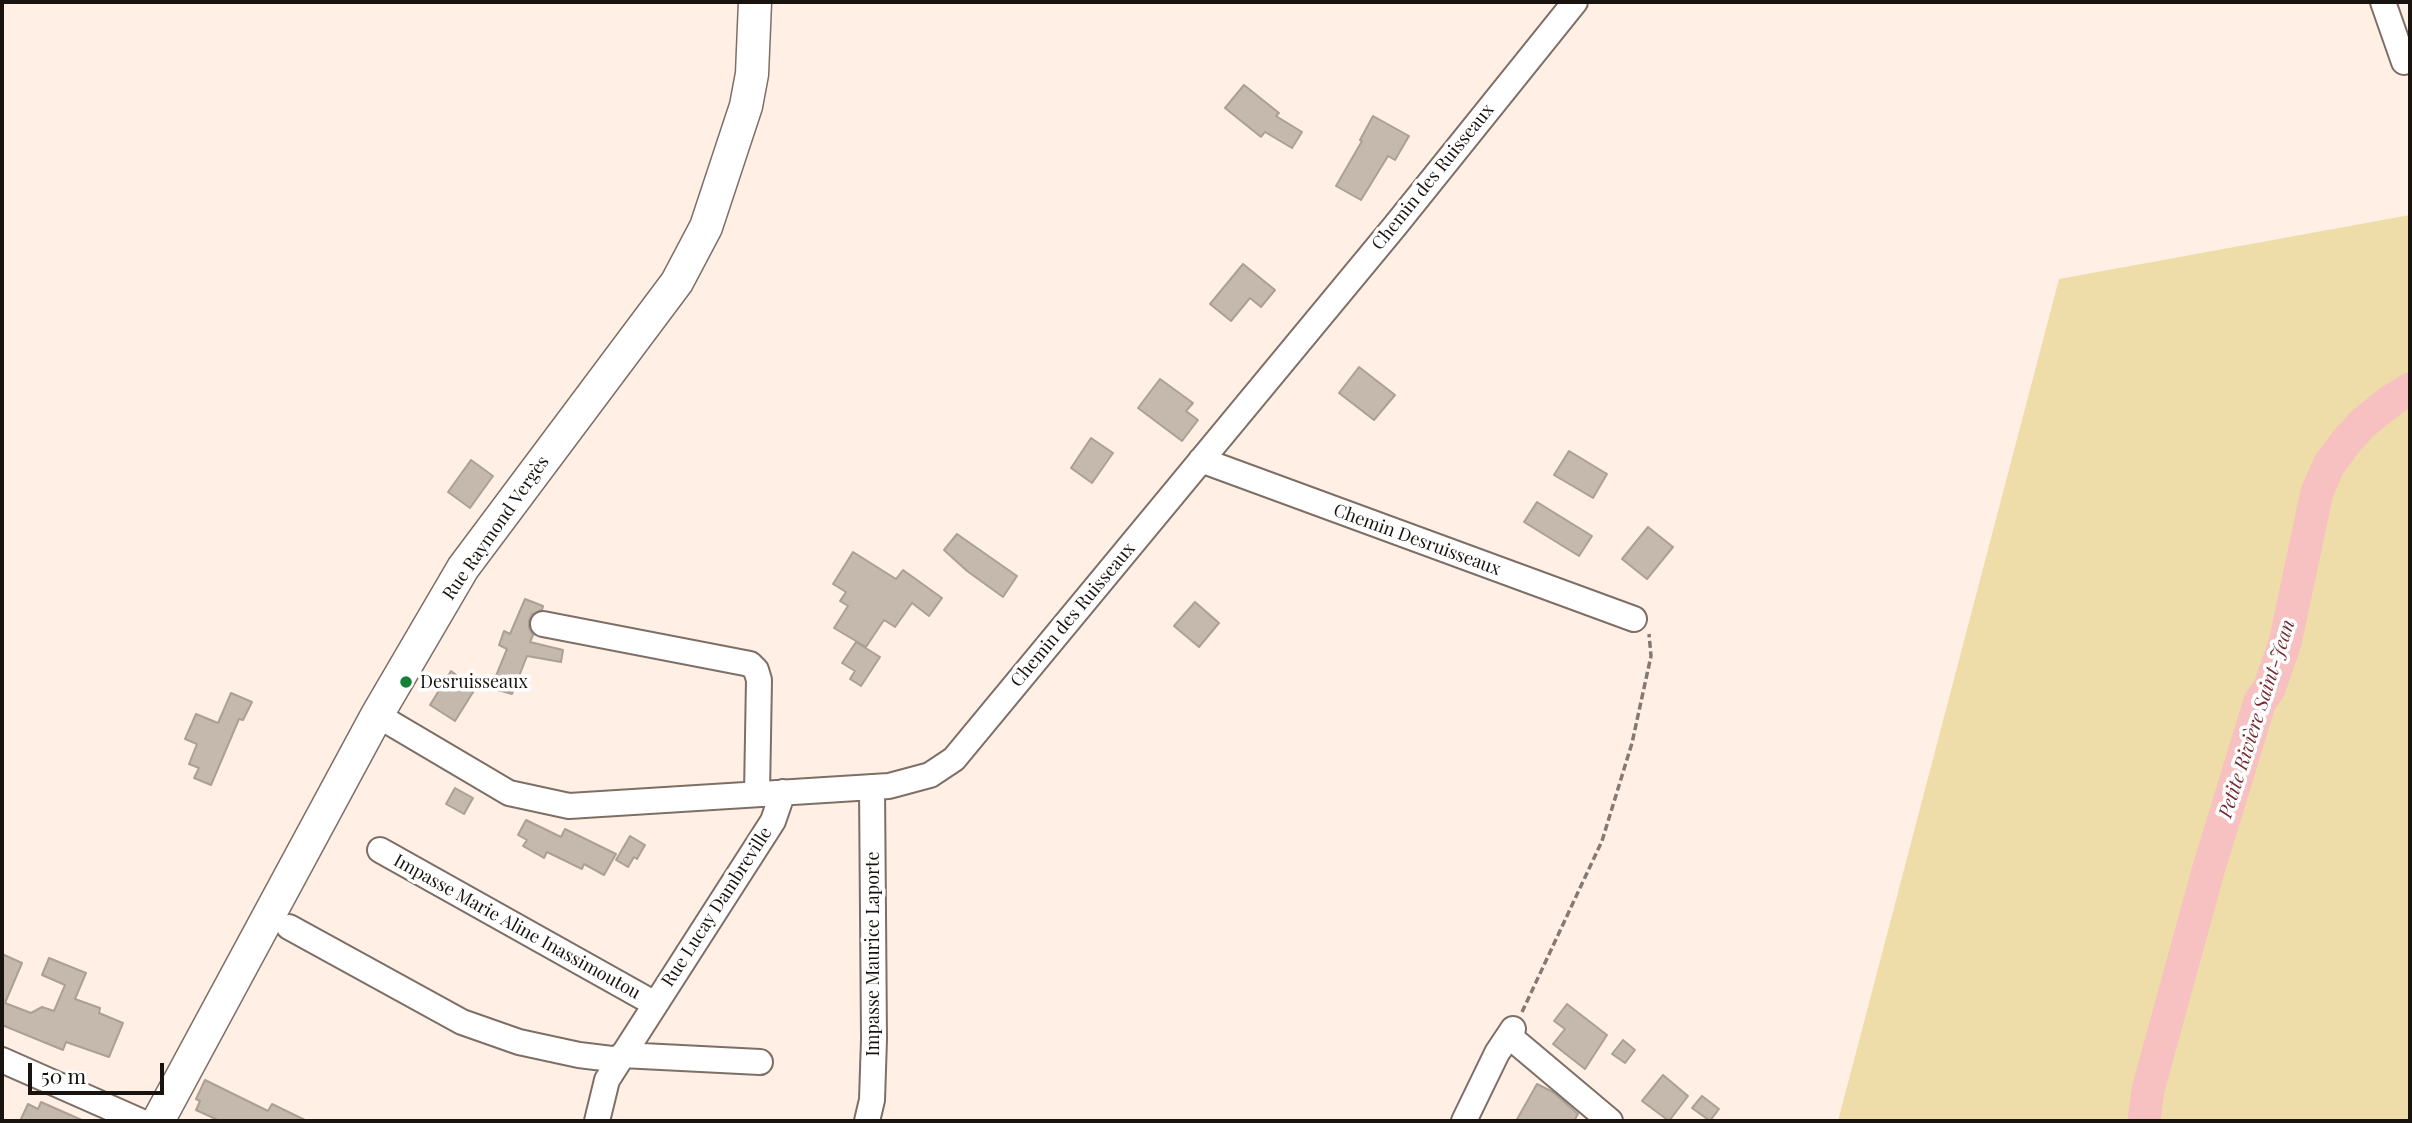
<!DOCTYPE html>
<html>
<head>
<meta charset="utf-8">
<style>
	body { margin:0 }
	#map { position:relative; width:2412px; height:1123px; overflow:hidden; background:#ffefe5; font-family:"Playfair Display",serif }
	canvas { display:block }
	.frame { position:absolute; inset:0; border:4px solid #191310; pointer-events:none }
	.scale { position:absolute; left:28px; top:1063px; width:136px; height:32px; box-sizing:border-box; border:4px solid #191310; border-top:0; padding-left:9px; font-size:21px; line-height:24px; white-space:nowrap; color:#191310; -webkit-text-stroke:5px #fff; paint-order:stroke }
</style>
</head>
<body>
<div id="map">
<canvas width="2412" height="1123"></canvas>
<div class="frame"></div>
<div class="scale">50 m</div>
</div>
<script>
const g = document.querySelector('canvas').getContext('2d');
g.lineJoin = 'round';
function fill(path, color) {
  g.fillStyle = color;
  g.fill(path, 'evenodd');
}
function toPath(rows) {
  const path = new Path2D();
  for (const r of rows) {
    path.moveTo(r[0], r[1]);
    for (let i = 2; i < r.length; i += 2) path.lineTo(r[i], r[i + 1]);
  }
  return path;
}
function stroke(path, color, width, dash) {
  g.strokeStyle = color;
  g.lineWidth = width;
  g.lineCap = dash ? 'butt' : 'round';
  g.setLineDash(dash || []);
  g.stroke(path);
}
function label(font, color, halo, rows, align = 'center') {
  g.font = font + ' "Playfair Display",serif';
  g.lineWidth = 7;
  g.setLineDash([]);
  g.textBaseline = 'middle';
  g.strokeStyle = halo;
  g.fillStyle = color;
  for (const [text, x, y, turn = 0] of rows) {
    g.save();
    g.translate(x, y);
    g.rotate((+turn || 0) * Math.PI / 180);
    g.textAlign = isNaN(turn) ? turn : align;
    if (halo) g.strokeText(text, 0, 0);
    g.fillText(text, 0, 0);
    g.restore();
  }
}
fill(toPath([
	[2410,215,2410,1121,1838,1121,2059,279]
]), '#eedda8');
stroke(toPath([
	[2144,1121,2148,1090,2208,871,2260,701,2269,689,2285,643,2317,492,2329,465,2345,443,2363,423,2392,400,2410,389]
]), '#f7c1c2', 33);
const building = toPath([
	[1244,85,1279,113,1276,116,1302,132,1292,148,1265,132,1261,137,1225,108,1244,85],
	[1373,116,1409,136,1395,160,1388,156,1361,200,1336,186,1362,141,1360,140,1373,116],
	[1243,264,1275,290,1261,307,1250,298,1231,321,1210,304,1243,264],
	[1359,367,1395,395,1374,420,1339,393,1359,367],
	[1160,379,1193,403,1186,411,1198,420,1182,441,1138,408,1160,379],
	[1091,438,1113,453,1092,483,1071,468,1091,438],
	[1569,451,1607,474,1593,498,1554,475,1569,451],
	[471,460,493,476,470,508,448,492,471,460],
	[1537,502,1592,536,1579,556,1524,522,1537,502],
	[1648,527,1673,547,1647,579,1622,559,1648,527],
	[957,534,1017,576,1003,597,967,571,944,550,957,534],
	[853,552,896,579,903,570,942,598,929,616,912,603,895,627,884,620,866,647,834,628,848,606,840,601,846,592,833,584,853,552],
	[525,599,543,606,542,610,532,614,529,621,529,628,533,635,530,642,563,650,561,662,527,656,512,694,491,688,507,649,499,645,504,631,510,634,525,599],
	[1195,602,1219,623,1199,647,1174,626,1195,602],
	[856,642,880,657,861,686,850,679,855,671,842,663,856,642],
	[451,671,475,689,455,721,430,705,451,671],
	[231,693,252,702,243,720,239,719,211,785,194,778,199,768,189,764,197,744,185,739,196,714,218,723,231,693],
	[455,788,473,798,464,814,446,804,455,788],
	[526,820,561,837,565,829,616,854,604,875,584,864,582,869,547,852,544,858,523,846,527,840,518,835,526,820],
	[630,836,645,845,637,859,634,857,628,867,616,860,630,836],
	[2,954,22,963,5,1003,31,1013,42,1007,54,1011,65,985,42,975,49,958,86,973,75,999,100,1008,99,1013,123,1023,109,1057,66,1042,63,1050,2,1025,2,954],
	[1567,1004,1607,1035,1585,1069,1553,1044,1565,1029,1554,1021,1567,1004],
	[1623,1040,1635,1050,1625,1063,1612,1054,1623,1040],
	[1663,1075,1688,1096,1669,1121,1642,1101,1663,1075],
	[205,1080,268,1111,272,1104,307,1121,220,1121,196,1110,200,1101,196,1099,205,1080],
	[1537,1084,1553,1092,1578,1114,1574,1121,1516,1121,1537,1084],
	[1702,1096,1719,1109,1710,1121,1692,1108,1702,1096],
	[41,1102,84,1121,20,1121,28,1104,38,1109,41,1102]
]);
fill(building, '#c4b9ac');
stroke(building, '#aaa093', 2);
const minor = toPath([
	[2383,2,2404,62],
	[1201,460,1634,619],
	[543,624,750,664,756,670,759,680,757,793],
	[377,715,509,793,569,806,889,786,930,775,954,759,1395,226,1575,2],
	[380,850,655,1004],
	[289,927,462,1022,519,1042,579,1055,620,1060],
	[1509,1036,1610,1121],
	[622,1055,760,1062],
	[2,1060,140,1121],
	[597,1121,607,1080,773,821,783,792],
	[867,1121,872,1100,874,1039,872,787],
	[1464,1121,1497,1053,1513,1029]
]);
const major = toPath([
	[158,1121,377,715,463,568,677,282,706,227,746,106,752,74,755,2]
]);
stroke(minor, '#7d6f66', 28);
stroke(major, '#7d6f66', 35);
stroke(toPath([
	[1522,1012,1602,841,1632,743,1651,656,1649,634]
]), '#847973', 3.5, [7, 3.5]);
stroke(minor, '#fff', 24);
stroke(major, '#fff', 32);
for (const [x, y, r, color] of [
	[406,682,7,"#148137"]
]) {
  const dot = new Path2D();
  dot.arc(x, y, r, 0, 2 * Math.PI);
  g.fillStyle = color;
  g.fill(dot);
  stroke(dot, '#fff', 2.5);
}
label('18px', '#191310', '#fff', [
	["Chemin des Ruisseaux",1433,177,-51],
	["Rue Raymond Vergès",496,528,-55],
	["Chemin Desruisseaux",1417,540,20],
	["Chemin des Ruisseaux",1073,615,-50],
	["Rue Lucay Dambreville",717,907,-57],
	["Impasse Marie Aline Inassimoutou",517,927,29],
	["Impasse Maurice Laporte",873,954,-90]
]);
label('18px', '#191310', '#fff', [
	["Desruisseaux",420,682]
], 'left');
label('italic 19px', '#762931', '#fff', [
	["Petite Rivière Saint-Jean",2257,719,-72]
]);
</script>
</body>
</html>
